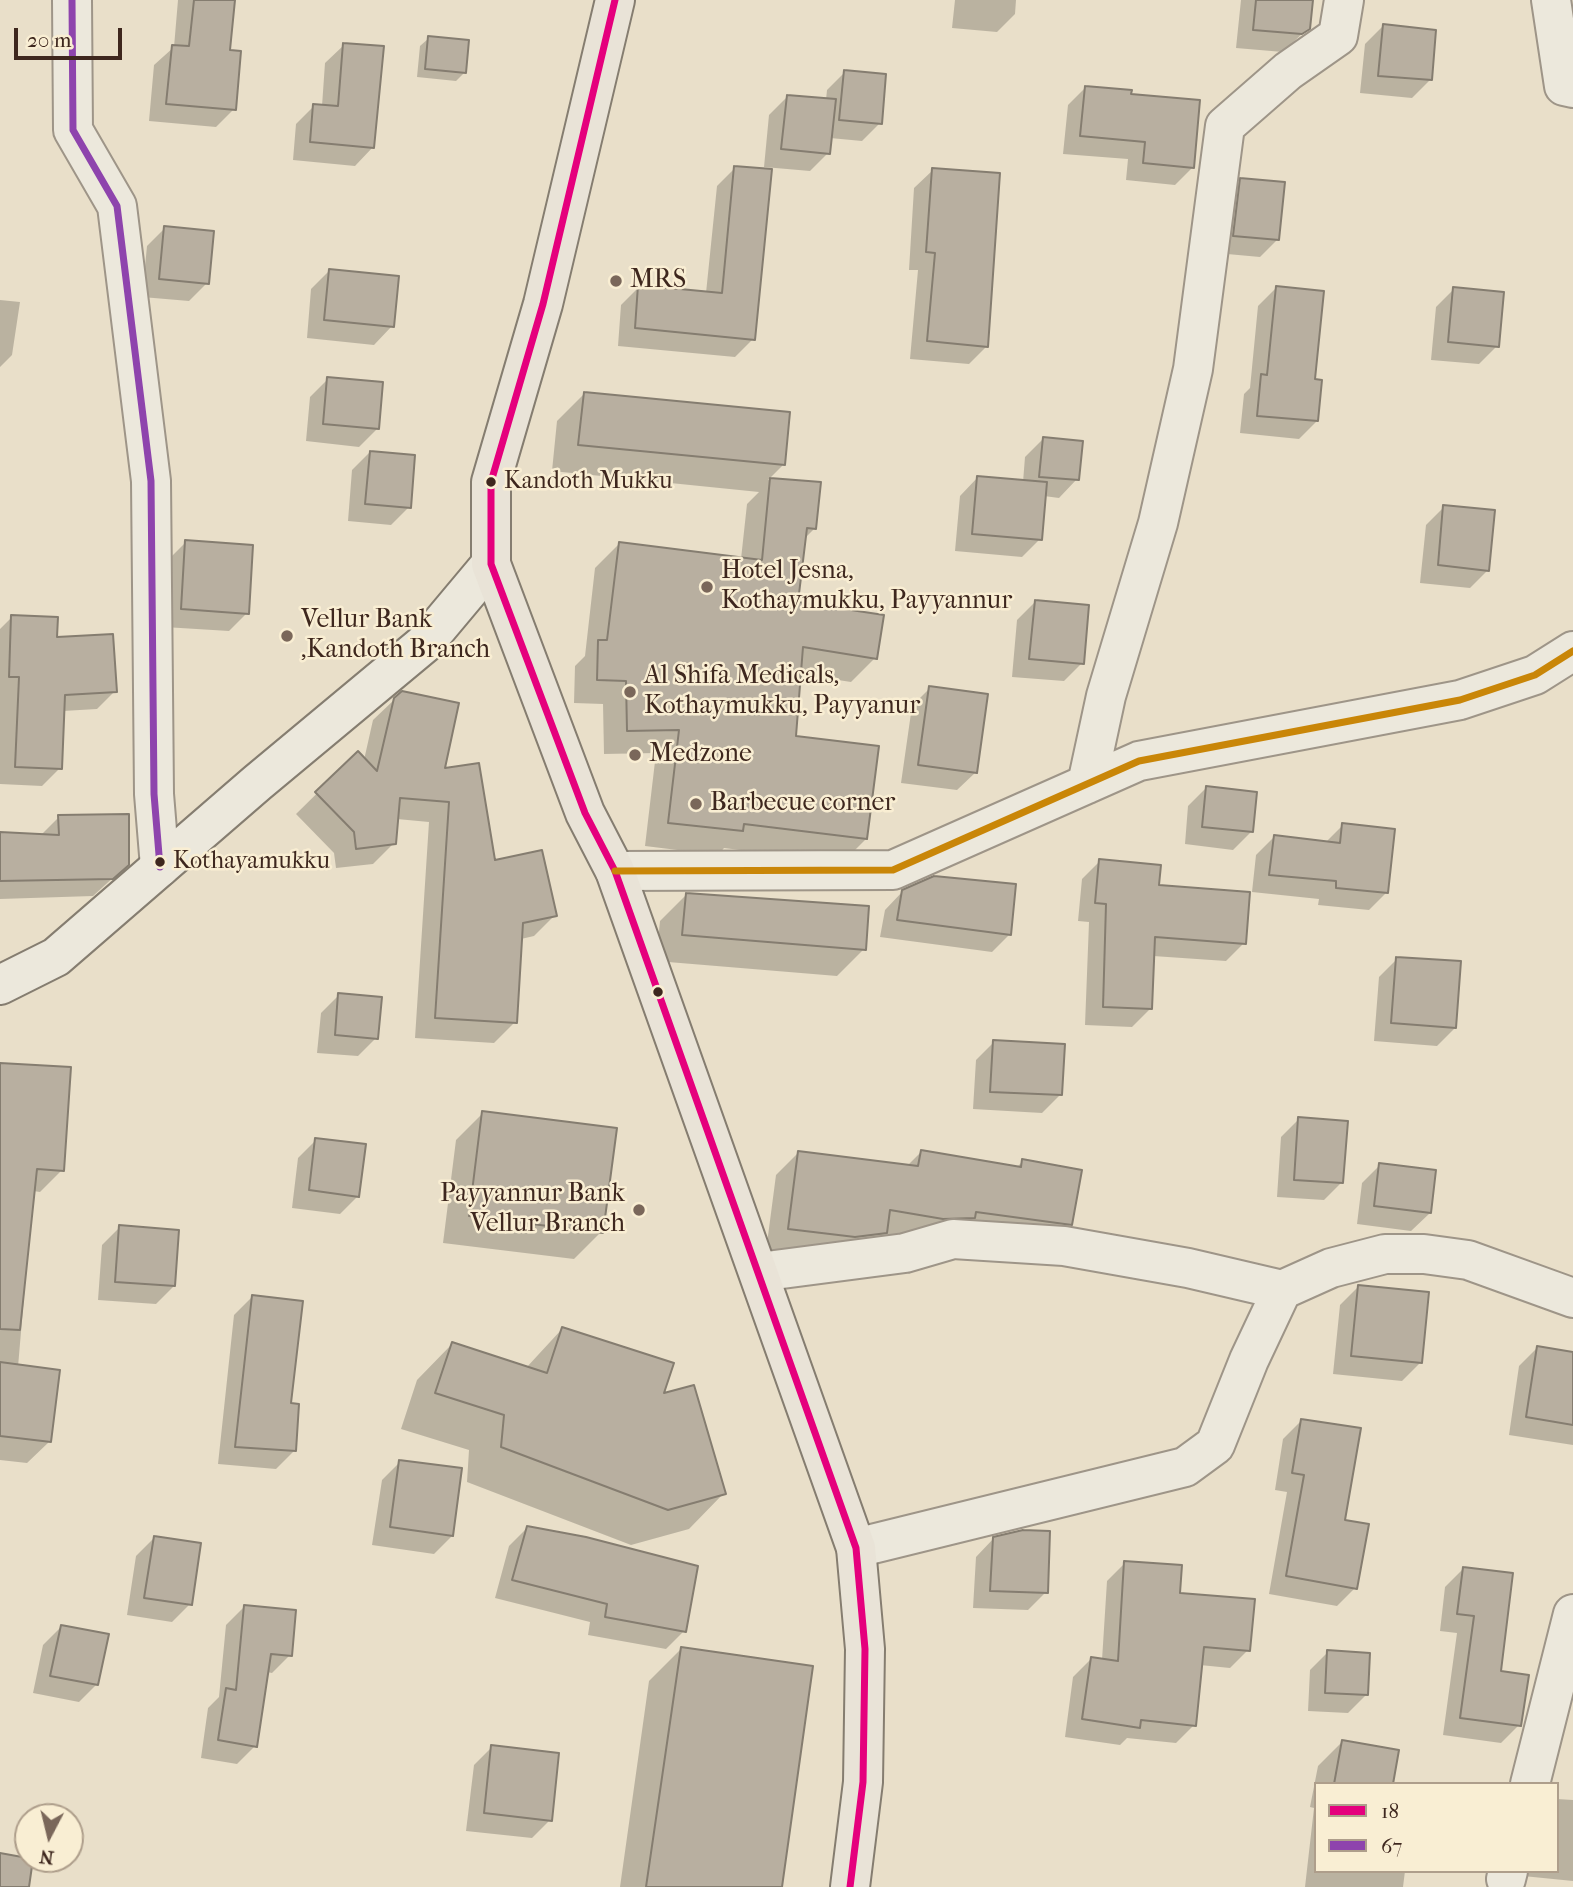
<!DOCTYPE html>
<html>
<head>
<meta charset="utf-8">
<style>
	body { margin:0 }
	#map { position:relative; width:1573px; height:1887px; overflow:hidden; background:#e9dfc9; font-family:"IM FELL French Canon",serif }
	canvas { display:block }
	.legend { position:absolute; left:1314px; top:1782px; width:245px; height:91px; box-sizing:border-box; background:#f9eed3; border:2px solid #ae9e8b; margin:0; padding:9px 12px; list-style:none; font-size:21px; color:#3e271e }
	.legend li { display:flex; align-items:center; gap:14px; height:35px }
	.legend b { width:35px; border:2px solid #ae9e8b }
	.north { position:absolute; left:14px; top:1803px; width:70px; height:70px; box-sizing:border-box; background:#f9eed3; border:2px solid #ae9e8b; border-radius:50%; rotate:187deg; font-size:19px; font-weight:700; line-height:28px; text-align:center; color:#3e271e }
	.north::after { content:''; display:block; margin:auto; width:24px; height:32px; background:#7a675a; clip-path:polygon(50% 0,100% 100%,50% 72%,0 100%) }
	.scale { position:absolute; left:14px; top:28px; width:108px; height:32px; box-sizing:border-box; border:4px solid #3e271e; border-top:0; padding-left:9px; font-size:21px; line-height:24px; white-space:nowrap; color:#3e271e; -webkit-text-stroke:5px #f9eed3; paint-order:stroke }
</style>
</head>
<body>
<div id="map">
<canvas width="1573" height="1887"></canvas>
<ul class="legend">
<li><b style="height:9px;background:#e5007d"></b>18</li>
<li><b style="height:9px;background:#8e44ad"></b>67</li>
</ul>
<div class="north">N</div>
<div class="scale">20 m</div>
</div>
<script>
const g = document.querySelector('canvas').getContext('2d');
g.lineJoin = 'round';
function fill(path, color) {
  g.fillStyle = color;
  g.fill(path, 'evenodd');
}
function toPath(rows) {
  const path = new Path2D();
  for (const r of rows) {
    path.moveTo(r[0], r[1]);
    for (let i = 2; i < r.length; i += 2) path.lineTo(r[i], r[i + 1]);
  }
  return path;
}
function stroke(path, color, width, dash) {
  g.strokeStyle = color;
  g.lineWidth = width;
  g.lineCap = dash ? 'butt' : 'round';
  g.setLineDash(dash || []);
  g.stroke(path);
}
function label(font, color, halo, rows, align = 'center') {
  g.font = font + ' "IM FELL French Canon",serif';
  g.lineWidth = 5;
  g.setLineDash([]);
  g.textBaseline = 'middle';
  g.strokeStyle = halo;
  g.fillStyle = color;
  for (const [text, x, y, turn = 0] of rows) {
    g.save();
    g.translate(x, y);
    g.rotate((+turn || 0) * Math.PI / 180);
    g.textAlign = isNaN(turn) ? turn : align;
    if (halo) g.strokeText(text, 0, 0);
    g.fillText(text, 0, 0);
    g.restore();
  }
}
fill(toPath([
	[178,0,233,0,228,52,234,109,216,127,149,121,154,65,174,47],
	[955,0,1016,0,1015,14,997,32,952,28],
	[1241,0,1311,0,1308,28,1283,52,1236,48],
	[1383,26,1430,80,1412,98,1360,93,1365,44],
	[429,38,465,72,456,81,417,77,420,46],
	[344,45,373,147,355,166,293,160,296,124,314,106,322,106,325,63],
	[845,72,880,123,862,141,830,138,828,153,810,171,764,167,769,115,787,97,826,100,827,90],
	[1086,87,1130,96,1193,167,1175,185,1126,180,1128,159,1063,154,1068,105],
	[735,168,753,339,735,357,618,346,621,305,639,287,706,293,717,186],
	[933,170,987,346,969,364,910,359,918,270,909,270,914,188],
	[1241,180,1278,239,1260,257,1216,253,1223,198],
	[165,228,207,283,189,301,142,297,147,246],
	[329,271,392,326,374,345,307,338,311,289],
	[1276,288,1313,381,1317,421,1299,439,1240,433,1244,394,1250,388,1258,306],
	[1454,289,1497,346,1479,364,1431,360,1436,307],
	[0,300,20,302,12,355,0,367],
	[328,379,377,429,359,447,306,441,310,397],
	[584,394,783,465,768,480,819,484,815,528,804,539,796,603,875,658,851,682,799,674,795,738,866,839,842,863,724,848,718,855,645,846,656,753,604,754,603,704,574,703,575,666,585,656,595,568,619,544,741,559,747,504,759,492,552,471,557,421],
	[1043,439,1077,479,1059,498,1044,496,1040,539,1022,557,955,551,960,496,978,477,1023,482,1025,457],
	[370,452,409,507,391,525,348,521,352,470],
	[1444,507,1488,570,1470,588,1420,583,1426,525],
	[186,542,247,613,229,631,164,627,168,560],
	[1035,602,1082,663,1064,681,1012,677,1017,620],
	[12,617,56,639,115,691,97,709,63,711,60,768,42,786,0,784,0,629],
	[930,688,976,772,957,790,901,783,912,706],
	[395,699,442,771,494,862,555,915,534,936,521,939,515,1022,494,1043,415,1038,429,822,397,819,394,843,373,864,336,868,334,853,296,814,358,753,364,760,373,720],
	[1206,788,1251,832,1233,850,1185,844,1188,806],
	[59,817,128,864,93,896,0,899,0,834,40,836],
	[1343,825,1387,892,1369,910,1318,905,1319,899,1252,892,1256,855,1274,837,1325,843],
	[1100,861,1157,886,1244,943,1226,961,1153,956,1151,1008,1132,1027,1085,1025,1089,922,1078,921,1082,879],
	[903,891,1010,934,992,952,880,937,885,910],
	[687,894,864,949,837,976,656,961,660,921],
	[1397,959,1455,1028,1437,1046,1374,1041,1379,977],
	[339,995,376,1038,358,1056,317,1053,321,1013],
	[994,1042,1060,1095,1042,1113,973,1109,976,1060],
	[0,1064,62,1170,40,1192,33,1191,18,1367,49,1442,27,1463,0,1460],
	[483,1113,601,1232,574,1259,443,1243,456,1140],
	[1299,1119,1342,1182,1324,1200,1277,1197,1281,1137],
	[316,1140,358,1196,340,1214,292,1208,298,1158],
	[921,1152,1016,1168,1023,1161,1071,1224,1048,1247,920,1241,883,1235,863,1255,766,1251,776,1175,798,1153,907,1166],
	[1380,1165,1430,1213,1411,1231,1357,1224,1362,1183],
	[120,1227,174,1286,156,1304,98,1300,102,1245],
	[1358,1287,1420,1363,1402,1381,1333,1374,1340,1305],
	[252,1297,294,1451,276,1469,218,1464,234,1315],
	[562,1329,662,1396,724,1493,689,1529,631,1545,467,1482,469,1450,401,1429,417,1380,452,1344,526,1368],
	[1537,1348,1573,1354,1573,1445,1509,1435,1519,1366],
	[1301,1421,1343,1522,1355,1588,1337,1606,1269,1594,1287,1492,1275,1490,1283,1439],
	[400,1462,452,1536,434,1554,372,1545,382,1480],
	[527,1528,684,1631,666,1649,588,1635,590,1622,495,1598,509,1546],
	[154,1538,190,1604,172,1622,127,1615,136,1556],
	[994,1538,1046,1592,1028,1610,973,1608,976,1557],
	[1125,1563,1178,1594,1248,1650,1230,1668,1200,1665,1194,1725,1176,1743,1127,1738,1120,1745,1065,1737,1073,1677,1091,1659,1102,1660,1107,1581],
	[1463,1569,1519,1725,1501,1743,1443,1735,1457,1633,1440,1631,1445,1587],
	[244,1607,290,1655,272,1673,267,1672,255,1746,237,1764,201,1758,208,1708,219,1697,226,1625],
	[61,1627,97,1684,79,1702,33,1693,43,1645],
	[681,1649,780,1887,620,1887,649,1681],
	[1328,1652,1366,1695,1348,1713,1308,1711,1310,1670],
	[1342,1742,1391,1784,1316,1784,1316,1871,1405,1871,1403,1887,1305,1887,1314,1808,1310,1807,1318,1766],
	[492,1747,550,1820,532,1838,466,1831,474,1765],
	[1557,1799,1573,1800,1573,1881,1513,1875,1514,1871,1557,1871]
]), '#0003');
const building = toPath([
	[194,0,235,0,230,50,241,51,236,110,166,104,172,45,189,46,194,0],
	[1256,0,1313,0,1310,29,1302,34,1253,30,1256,0],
	[1383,24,1436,30,1432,80,1378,76,1383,24],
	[428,36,469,40,466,73,425,69,428,36],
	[343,43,384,46,374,148,310,142,313,104,338,106,343,43],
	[844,70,886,74,882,124,839,120,844,70],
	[1085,86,1132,90,1131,94,1200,100,1194,168,1143,163,1145,142,1080,136,1085,86],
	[787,95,836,99,830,154,781,149,787,95],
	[734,166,772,169,755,340,635,328,638,285,722,293,734,166],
	[932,168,1000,173,988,347,927,341,935,253,926,252,932,168],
	[1240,178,1285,182,1279,240,1233,236,1240,178],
	[164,226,214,231,209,284,159,279,164,226],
	[329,269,399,276,394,327,324,320,329,269],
	[1276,286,1324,291,1315,379,1322,380,1318,421,1257,416,1261,374,1267,375,1276,286],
	[1453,287,1504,292,1499,347,1448,342,1453,287],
	[327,377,383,382,379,429,323,424,327,377],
	[584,392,790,412,785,465,578,445,584,392],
	[1043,437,1083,441,1079,480,1039,477,1043,437],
	[370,451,415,455,411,508,365,504,370,451],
	[977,476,1047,482,1042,540,972,534,977,476],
	[770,478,821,482,816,529,807,528,798,602,884,615,877,659,803,647,796,736,879,746,867,839,744,824,743,831,668,823,679,730,627,731,626,681,597,680,598,640,607,640,619,542,762,560,770,478],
	[1443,505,1495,510,1489,571,1438,565,1443,505],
	[185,540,253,545,249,614,181,609,185,540],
	[1035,600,1089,605,1084,664,1029,659,1035,600],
	[11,615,58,617,57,637,113,634,117,692,65,695,62,769,15,767,19,677,9,677,11,615],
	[929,686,988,694,977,773,918,765,929,686],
	[402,691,459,703,445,768,479,763,495,860,542,850,557,916,523,923,517,1023,435,1018,449,802,400,798,396,844,356,849,354,832,315,792,358,751,377,771,394,698,402,691],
	[1206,786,1257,792,1253,832,1202,827,1206,786],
	[129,814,129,865,113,879,0,881,0,832,59,835,58,815,129,814],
	[1342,823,1395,829,1388,893,1336,888,1336,881,1269,875,1274,835,1340,843,1342,823],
	[1099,859,1161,865,1159,885,1250,892,1246,944,1155,937,1152,1009,1103,1007,1106,904,1095,903,1099,859],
	[934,876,1016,884,1011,935,897,920,902,890,934,876],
	[686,893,869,906,866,950,682,935,686,893],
	[1396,957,1461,961,1456,1028,1391,1023,1396,957],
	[338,993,382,997,378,1039,335,1035,338,993],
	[993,1040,1065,1044,1062,1095,990,1092,993,1040],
	[0,1063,71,1067,64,1171,37,1169,20,1330,0,1329,0,1063],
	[482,1111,617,1128,603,1233,469,1216,482,1111],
	[1298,1117,1348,1121,1343,1183,1294,1180,1298,1117],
	[315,1138,366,1144,359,1197,309,1190,315,1138],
	[921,1150,1021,1167,1022,1159,1082,1170,1072,1225,976,1212,975,1218,943,1219,890,1210,887,1233,855,1237,788,1229,798,1151,918,1166,921,1150],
	[1379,1163,1436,1170,1431,1213,1374,1206,1379,1163],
	[119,1225,179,1230,175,1286,115,1282,119,1225],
	[1358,1285,1429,1292,1422,1363,1351,1356,1358,1285],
	[252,1295,303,1301,291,1403,299,1404,296,1451,235,1447,252,1295],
	[562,1327,674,1363,664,1393,694,1385,726,1494,668,1510,501,1447,504,1415,435,1393,452,1342,547,1373,562,1327],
	[1537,1346,1573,1352,1573,1425,1526,1417,1537,1346],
	[0,1362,60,1370,51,1442,0,1436,0,1362],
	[1301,1419,1361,1428,1345,1520,1369,1524,1357,1589,1286,1576,1304,1475,1292,1473,1301,1419],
	[399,1460,462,1468,453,1536,390,1527,399,1460],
	[527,1526,586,1537,698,1566,686,1632,605,1617,607,1604,512,1580,527,1526],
	[1023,1530,1050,1531,1048,1593,990,1591,993,1537,1023,1530],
	[154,1536,201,1543,192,1605,144,1598,154,1536],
	[1124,1561,1182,1565,1180,1593,1255,1599,1250,1651,1204,1647,1196,1726,1141,1720,1140,1728,1082,1719,1091,1657,1118,1661,1124,1561],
	[1463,1567,1513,1573,1501,1671,1529,1675,1521,1726,1460,1718,1474,1616,1457,1614,1463,1567],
	[244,1605,296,1610,292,1656,271,1654,257,1747,218,1740,226,1688,236,1690,244,1605],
	[61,1625,109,1634,98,1685,50,1676,61,1625],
	[681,1647,813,1666,782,1887,646,1887,681,1647],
	[1327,1650,1370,1653,1368,1695,1325,1693,1327,1650],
	[1342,1740,1399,1750,1393,1784,1334,1784,1342,1740],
	[491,1745,559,1753,552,1821,484,1813,491,1745],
	[0,1853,33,1859,29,1887,0,1887,0,1853]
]);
fill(building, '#b8afa0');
stroke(building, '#857d70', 2);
const street = toPath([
	[72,0,73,130,117,206,151,481,154,794,160,867],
	[1551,0,1564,86,1573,88],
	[1087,784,1106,696,1158,523,1193,369,1225,126,1288,71,1338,36,1344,0],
	[615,871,893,870,1139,761,1460,700,1535,675,1573,651],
	[759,1272,905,1253,953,1239,1064,1246,1188,1268,1282,1290],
	[856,1548,1185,1467,1215,1445,1249,1360,1282,1290,1331,1268,1385,1254,1424,1254,1468,1260,1573,1298],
	[1530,1784,1573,1614],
	[1506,1879,1508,1871]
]);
const secondary = toPath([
	[0,985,56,957,257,783,424,644,491,564]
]);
const highway = toPath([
	[615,0,543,304,491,482,491,564,585,813,615,871,856,1548,865,1649,863,1782,850,1887]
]);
stroke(street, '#9e9588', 42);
stroke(secondary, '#857d70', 42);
stroke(highway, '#857d70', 42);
stroke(street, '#ece8dc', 38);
stroke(secondary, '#ece8dc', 38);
stroke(highway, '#e9e3d7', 38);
stroke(toPath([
	[615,0,543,304,491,482,491,564,585,813,615,871,856,1548,865,1649,863,1782,850,1887]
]), '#e5007d', 7);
stroke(toPath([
	[72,0,73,130,117,206,151,481,154,794,160,867]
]), '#8e44ad', 7);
stroke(toPath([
	[615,871,893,870,1139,761,1460,700,1535,675,1573,651]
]), '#c98608', 7);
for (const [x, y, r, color] of [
	[616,281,7,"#7a675a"],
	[491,482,6,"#3e271e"],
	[707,587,7,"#7a675a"],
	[287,636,7,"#7a675a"],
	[630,692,7,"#7a675a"],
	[635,755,7,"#7a675a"],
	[696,804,7,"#7a675a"],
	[160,862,6,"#3e271e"],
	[658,992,6,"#3e271e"],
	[639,1210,7,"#7a675a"]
]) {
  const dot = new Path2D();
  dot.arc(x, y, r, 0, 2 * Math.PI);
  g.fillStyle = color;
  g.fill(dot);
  stroke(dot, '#f9eed3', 2.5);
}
label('24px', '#3e271e', '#f9eed3', [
	["Kandoth Mukku",504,482],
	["Kothayamukku",173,862]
], 'left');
label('26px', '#3e271e', '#f9eed3', [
	["MRS",630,281],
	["Hotel Jesna,",721,572],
	["Kothaymukku, Payyannur",721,602],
	["Vellur Bank",301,621],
	[",Kandoth Branch",301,651],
	["Al Shifa Medicals,",644,677],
	["Kothaymukku, Payyanur",644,707],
	["Medzone",649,755],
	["Barbecue corner",710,804],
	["Payyannur Bank",625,1195,"right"],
	["Vellur Branch",625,1225,"right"]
], 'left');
</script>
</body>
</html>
